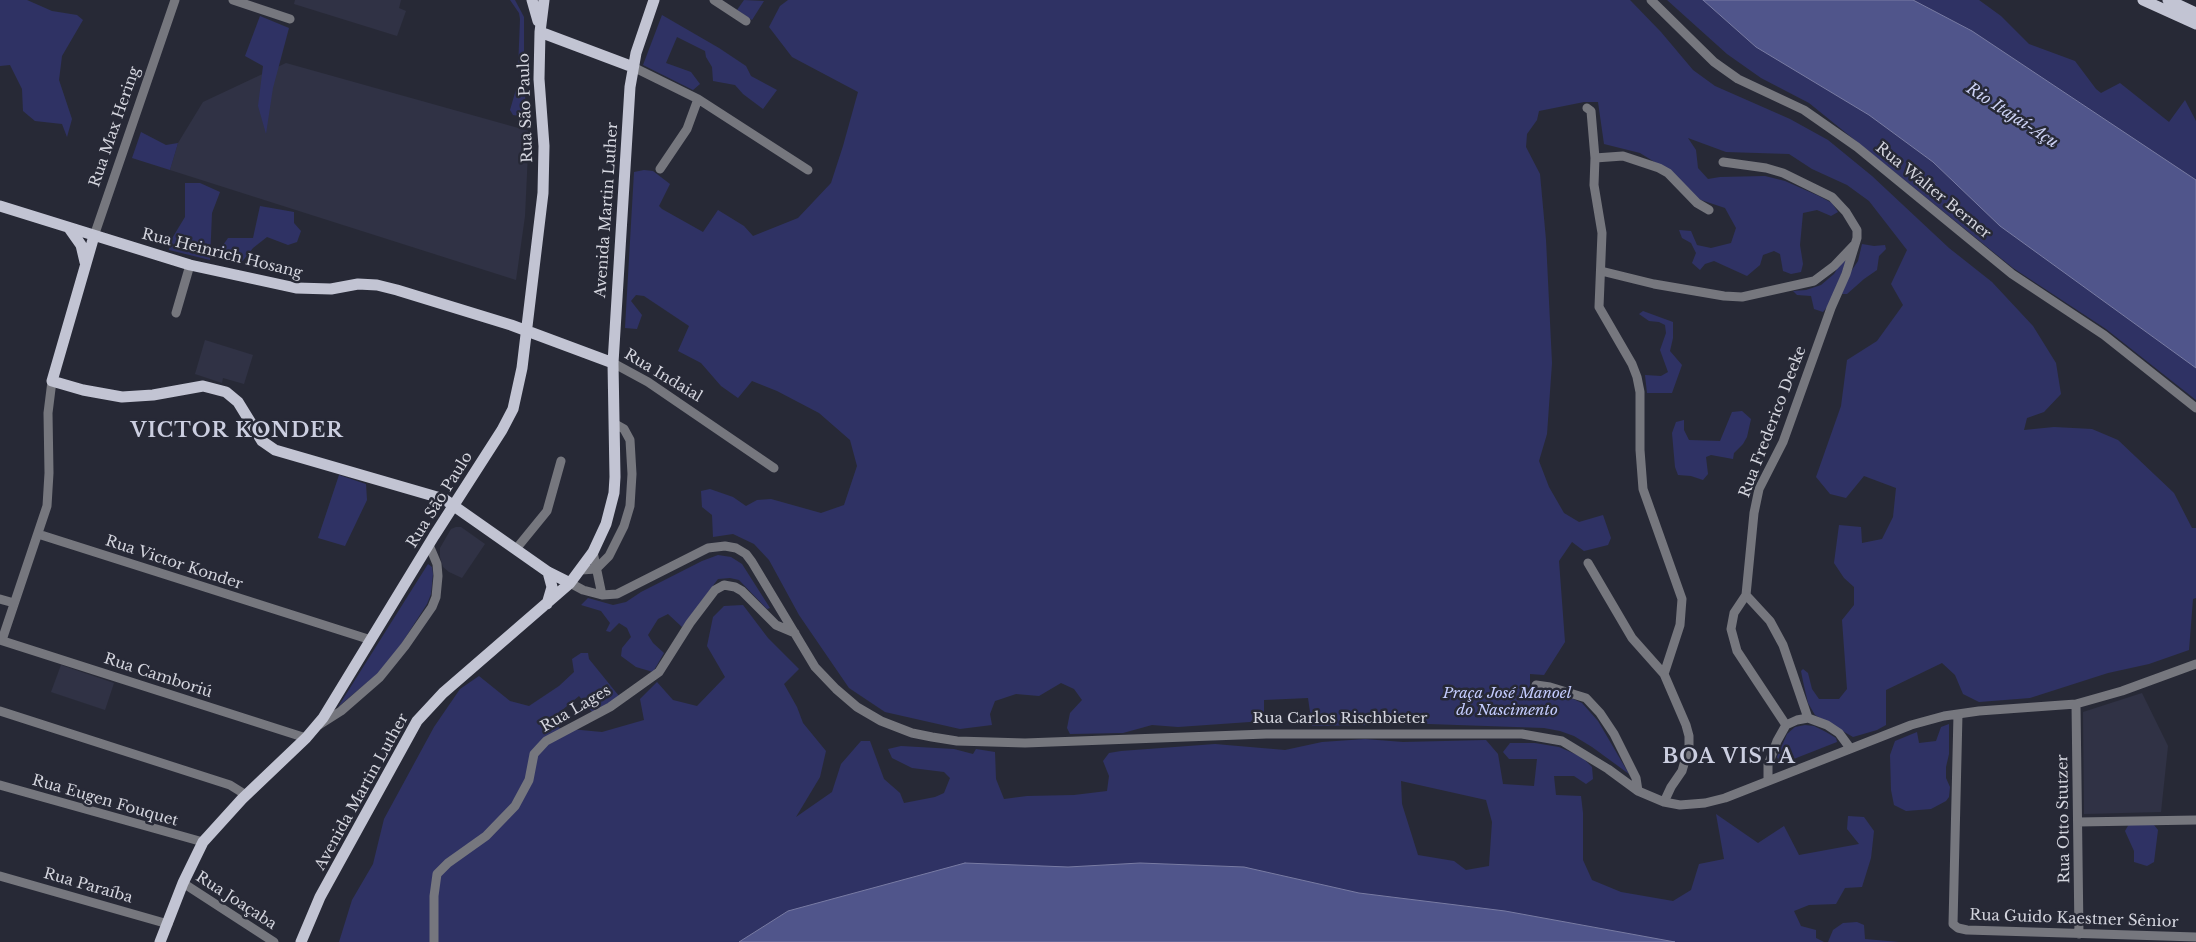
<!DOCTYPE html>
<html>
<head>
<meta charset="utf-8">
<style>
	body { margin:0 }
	canvas { display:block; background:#272936 }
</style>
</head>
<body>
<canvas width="2196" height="942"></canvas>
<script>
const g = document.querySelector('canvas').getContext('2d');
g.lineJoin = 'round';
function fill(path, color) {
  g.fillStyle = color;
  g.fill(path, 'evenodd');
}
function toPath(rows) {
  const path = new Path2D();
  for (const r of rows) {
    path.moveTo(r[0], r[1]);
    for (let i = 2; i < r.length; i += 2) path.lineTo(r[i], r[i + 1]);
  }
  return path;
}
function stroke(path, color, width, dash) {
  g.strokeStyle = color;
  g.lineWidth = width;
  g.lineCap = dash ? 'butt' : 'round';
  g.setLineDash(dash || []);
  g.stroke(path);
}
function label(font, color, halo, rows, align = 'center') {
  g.font = font + ' "Libre Baskerville",serif';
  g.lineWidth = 5;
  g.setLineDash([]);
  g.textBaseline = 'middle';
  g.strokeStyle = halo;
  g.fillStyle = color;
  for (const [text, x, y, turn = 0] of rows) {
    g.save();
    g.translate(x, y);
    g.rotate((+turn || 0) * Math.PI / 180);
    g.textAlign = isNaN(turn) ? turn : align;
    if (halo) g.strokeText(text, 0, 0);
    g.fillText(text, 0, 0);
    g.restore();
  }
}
fill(toPath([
	[295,0,401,0,399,8,406,11,397,36,294,4],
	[286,63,529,131,525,216,516,280,170,170,178,143,203,102],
	[205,340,253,355,244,384,223,378,222,383,195,374],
	[456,527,461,527,485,544,462,578,449,572,443,567,440,557,440,548,451,529],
	[61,665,114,683,105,710,51,692],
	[2142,693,2168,746,2161,812,2084,814,2083,712]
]), '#303245');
fill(toPath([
	[0,0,27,0,52,11,77,15,83,20,62,56,59,80,72,119,67,137,62,124,35,121,23,111,22,89,10,65,0,66],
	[510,0,515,0,524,17,524,70,518,70,520,19,519,13],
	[744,0,764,1,752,20,737,10],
	[788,0,1630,0,1661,32,1693,70,1715,86,1790,119,1828,140,1872,176,1949,248,1992,282,2033,326,2056,363,2061,394,2044,412,2027,418,2024,430,2054,427,2092,429,2118,440,2174,493,2192,528,2196,528,2196,598,2193,599,2189,650,2149,664,2108,673,2030,698,1979,702,1963,694,1955,675,1942,663,1886,690,1886,725,1877,730,1853,737,1815,715,1808,703,1804,686,1801,671,1803,669,1808,673,1812,689,1819,699,1839,699,1847,689,1842,620,1854,605,1854,587,1844,578,1834,563,1839,525,1861,527,1862,543,1882,539,1893,517,1896,488,1864,476,1846,498,1830,494,1816,477,1841,406,1847,360,1877,341,1903,305,1891,284,1907,250,1869,201,1847,185,1812,169,1789,154,1726,152,1688,138,1696,150,1698,168,1708,179,1720,177,1765,176,1785,181,1819,196,1832,203,1838,212,1831,216,1817,210,1803,213,1800,245,1803,264,1801,272,1791,274,1783,271,1780,254,1774,251,1763,255,1760,265,1747,276,1714,261,1705,264,1700,270,1692,263,1696,253,1691,243,1682,238,1679,230,1691,231,1697,245,1711,248,1731,243,1736,228,1725,208,1695,198,1674,174,1640,153,1604,144,1598,102,1584,102,1539,111,1537,120,1527,134,1526,147,1540,174,1546,240,1552,363,1547,434,1539,461,1549,487,1564,513,1579,522,1603,515,1611,538,1608,545,1584,551,1572,542,1559,561,1565,642,1544,675,1530,674,1530,693,1547,693,1569,697,1582,703,1598,721,1629,774,1592,747,1574,736,1560,731,1544,728,1429,724,1312,726,1308,698,1264,700,1264,721,1178,727,1152,725,1123,733,1070,734,1067,728,1070,713,1082,700,1074,689,1061,683,1039,696,1016,694,995,701,990,714,992,725,960,729,885,712,849,688,799,615,769,560,754,544,733,534,713,537,712,515,702,507,701,491,710,489,733,497,746,506,757,500,771,499,821,513,844,505,857,466,850,440,819,413,777,391,752,381,738,398,721,386,701,363,678,351,689,326,644,296,636,295,631,301,642,315,637,329,625,328,634,172,644,170,653,171,670,184,659,206,662,209,703,232,718,210,744,226,753,236,798,218,831,183,843,146,858,92,792,57,769,27,780,6],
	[1667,0,1703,0,1756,47,1869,115,1933,162,2000,226,2196,368,2196,400,2106,329,2013,268,1809,103,1761,78,1727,54],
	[1913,0,1979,0,2001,16,2029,44,2075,61,2096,89,2101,93,2120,83,2169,122,2185,100,2196,121,2196,180,1972,31],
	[662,15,719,48,746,66,751,76,777,90,763,109,743,94,735,85,713,81,712,67,706,57,705,51,677,37,666,63,691,72,700,84,693,90,643,65],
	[260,16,289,28,273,88,266,134,258,106,263,66,245,56],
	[517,86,524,87,527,114,524,117,513,115,510,110],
	[141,132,166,145,178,143,170,170,132,158],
	[185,183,200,183,220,192,212,213,210,260,169,250,171,240,185,217],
	[260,206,294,212,294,223,301,231,297,242,288,245,267,237,253,248,241,263,225,253,221,248,228,238,253,238],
	[1862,244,1874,246,1885,245,1886,249,1879,256,1877,270,1864,279,1847,294,1842,294,1850,273,1858,261],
	[1842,261,1845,261,1846,263,1829,305,1823,312,1814,309,1811,296,1797,295,1793,291,1806,290,1821,285,1834,274],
	[1643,311,1673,322,1673,338,1670,351,1682,365,1672,393,1647,393,1645,375,1661,376,1668,372,1660,350,1666,333,1665,325,1659,322,1649,321,1639,314],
	[1742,411,1751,419,1747,437,1743,444,1734,453,1733,459,1711,455,1706,457,1708,474,1703,480,1691,476,1678,475,1675,467,1672,433,1676,422,1684,420,1684,430,1689,440,1720,441,1732,412],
	[339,475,366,484,367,500,345,546,318,538],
	[718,555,731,557,742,564,770,608,767,609,739,580,730,578,718,579,682,627,668,614,658,619,648,635,653,643,664,653,653,672,636,667,621,656,622,648,631,637,627,628,619,623,610,632,606,631,610,623,601,611,581,605,588,598,613,605,626,602,641,592,702,561],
	[428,564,432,567,433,574,431,594,427,604,400,646,377,674,338,707],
	[743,605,768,638,799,669,784,684,797,707,803,723,826,751,820,777,796,817,832,792,841,764,861,741,870,741,884,779,900,793,904,803,935,797,944,793,950,778,944,772,912,768,892,758,888,749,901,746,954,749,973,754,976,749,995,752,996,779,1004,799,1027,796,1074,795,1107,791,1109,776,1103,761,1109,753,1121,751,1215,744,1285,750,1322,742,1365,739,1403,742,1486,740,1498,754,1503,784,1534,786,1537,759,1509,759,1503,752,1510,743,1535,743,1559,747,1582,757,1592,767,1593,779,1586,784,1574,776,1554,776,1556,795,1581,796,1583,813,1583,860,1592,880,1621,892,1673,901,1691,890,1699,864,1724,859,1716,814,1758,843,1784,826,1799,855,1859,844,1847,829,1848,816,1864,817,1874,831,1871,858,1862,887,1845,888,1836,904,1809,905,1794,911,1801,926,1816,930,1816,938,1824,942,1675,942,1505,911,1359,893,1244,867,1140,863,1068,867,788,911,739,942,339,942,352,900,373,864,384,819,434,727,460,689,479,676,510,701,529,706,559,686,574,672,572,659,581,653,588,653,589,659,619,696,609,704,592,712,579,696,555,716,559,728,602,732,644,720,640,699,657,682,673,700,697,706,725,677,707,646,713,617,724,606],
	[1401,781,1486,800,1492,822,1489,866,1466,870,1454,861,1418,855,1402,804],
	[1949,724,1949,754,1946,767,1946,778,1950,787,1949,797,1946,801,1931,809,1906,811,1894,805,1891,790,1890,755,1895,741,1917,732,1919,743,1936,741,1941,727],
	[1805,725,1814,726,1826,732,1836,738,1837,742,1781,764,1777,757,1787,734,1795,727],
	[2129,824,2154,825,2158,830,2154,862,2147,866,2134,862,2134,851,2125,831],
	[1857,922,1864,925,1865,939,1899,942,1828,942,1833,930,1843,923]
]), '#2f3264');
const water = toPath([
	[1703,0,1913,0,1972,31,2196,180,2196,368,2000,226,1933,162,1869,115,1756,47,1703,0],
	[965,863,1068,867,1140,863,1244,867,1359,893,1505,911,1675,942,739,942,788,911,965,863]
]);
fill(water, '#50558b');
stroke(water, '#787ba4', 1);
stroke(toPath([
	[233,0,290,19],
	[714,0,746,21],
	[1651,0,1714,62,1738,79,1804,110,1857,147,2012,274,2104,335,2196,408],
	[633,67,698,99,808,170],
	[1587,108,1591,111,1595,158,1594,185,1602,233,1599,307,1632,364,1637,377,1640,392,1640,450,1643,489,1682,599,1680,625,1664,674,1686,725,1689,736,1689,747,1682,771,1671,787,1664,802],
	[1595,158,1623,156,1659,168,1668,173,1697,203,1709,210],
	[1723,162,1766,168,1783,173,1832,197,1846,212,1857,230,1857,238,1846,274,1831,308,1783,442,1759,489,1754,513,1746,595,1734,613,1731,629,1737,651,1786,725],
	[660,169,687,129,698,99],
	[94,236,175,0],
	[1601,271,1654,284,1724,296,1742,297,1814,281,1834,266,1854,245],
	[176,313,190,265],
	[613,363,648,382,774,468],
	[38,534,371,640],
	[516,549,547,511,561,461],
	[593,552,602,595],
	[1588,563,1632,638,1664,674],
	[581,570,596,569,609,556,624,526,630,506,632,474,630,440,624,429,615,424],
	[570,583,583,590,602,595,617,594,708,548,725,546,736,548,746,554,752,562,815,667,836,689,857,707,881,721,912,733,932,737,957,741,1025,743,1266,734,1522,734,1562,741,1608,769,1638,791,1664,802,1680,805,1705,803,1725,798,1911,725,1944,716,1979,711,2076,704,2122,691,2196,664],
	[1746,595,1770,621,1783,645,1808,718],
	[0,599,14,603],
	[0,640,306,738],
	[2,640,47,506,49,473,48,413,52,381],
	[1536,685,1550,687,1586,698,1600,713,1614,734,1636,778,1638,791],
	[2076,704,2079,934],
	[0,711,230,785,246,795],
	[1958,714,1953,924,1958,928,1967,930,2196,937],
	[319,725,341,711,380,677,405,646,432,607,436,597,438,576,437,564,429,545],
	[1768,781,1768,765,1777,741,1786,725,1797,720,1808,718,1827,725,1839,733,1850,748],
	[0,785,203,842],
	[2078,822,2196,820],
	[0,876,168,924],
	[183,883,274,942],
	[434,942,434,896,437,874,448,863,486,836,515,806,529,780,534,754,546,741,610,707,659,672,690,623,715,590,724,585,735,587,742,591,776,625,795,633]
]), '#76777e', 9);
stroke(toPath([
	[532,0,538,21],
	[2143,0,2196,24],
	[2168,0,2196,13],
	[540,32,633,67],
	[0,206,190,265,296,288,331,289,358,284,377,285,397,290,511,325,613,363],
	[69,228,81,245,85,262],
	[94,236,52,381,83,390,122,397,153,395,203,386,226,392,238,402,262,441,275,450,444,499,548,572,570,583],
	[547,604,552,587,548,572],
	[160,942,183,883,203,842,242,799,306,738,323,718,434,536,502,430,513,409,522,368,543,193,544,146,539,79,540,32,544,0],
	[301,942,320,897,417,721,443,693,570,583,593,552,606,524,614,493,615,477,613,363,630,87,636,53,654,0]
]), '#c2c4d3', 11);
label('15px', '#d4d5de', '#272936', [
	["Rua São Paulo",526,108,-92],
	["Rua Max Hering",115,127,-71],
	["Rua Walter Berner",1933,191,39],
	["Avenida Martin Luther",607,210,-86],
	["Rua Heinrich Hosang",222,254,14],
	["Rua Indaial",663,376,31],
	["Rua Frederico Deeke",1773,422,-69],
	["Rua São Paulo",440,500,-58],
	["Rua Victor Konder",174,563,18],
	["Rua Camboriú",158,676,18],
	["Rua Lages",576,709,-30],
	["Rua Carlos Rischbieter",1340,719],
	["Avenida Martin Luther",362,792,-61],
	["Rua Eugen Fouquet",105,801,16],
	["Rua Otto Stutzer",2064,819,-91],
	["Rua Paraíba",88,886,16],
	["Rua Joaçaba",236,901,33],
	["Rua Guido Kaestner Sênior",2074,919,2]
]);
label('italic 15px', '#c3cbfd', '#272936', [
	["Praça José Manoel",1507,694],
	["do Nascimento",1507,711]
]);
label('italic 16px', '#ccd1f3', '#272936', [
	["Rio Itajaí-Açu",2012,116,33]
]);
g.letterSpacing = '1px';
label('bold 20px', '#cbcee0', '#272936', [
	["VICTOR KONDER",237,431],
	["BOA VISTA",1729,757]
]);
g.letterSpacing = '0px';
</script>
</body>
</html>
